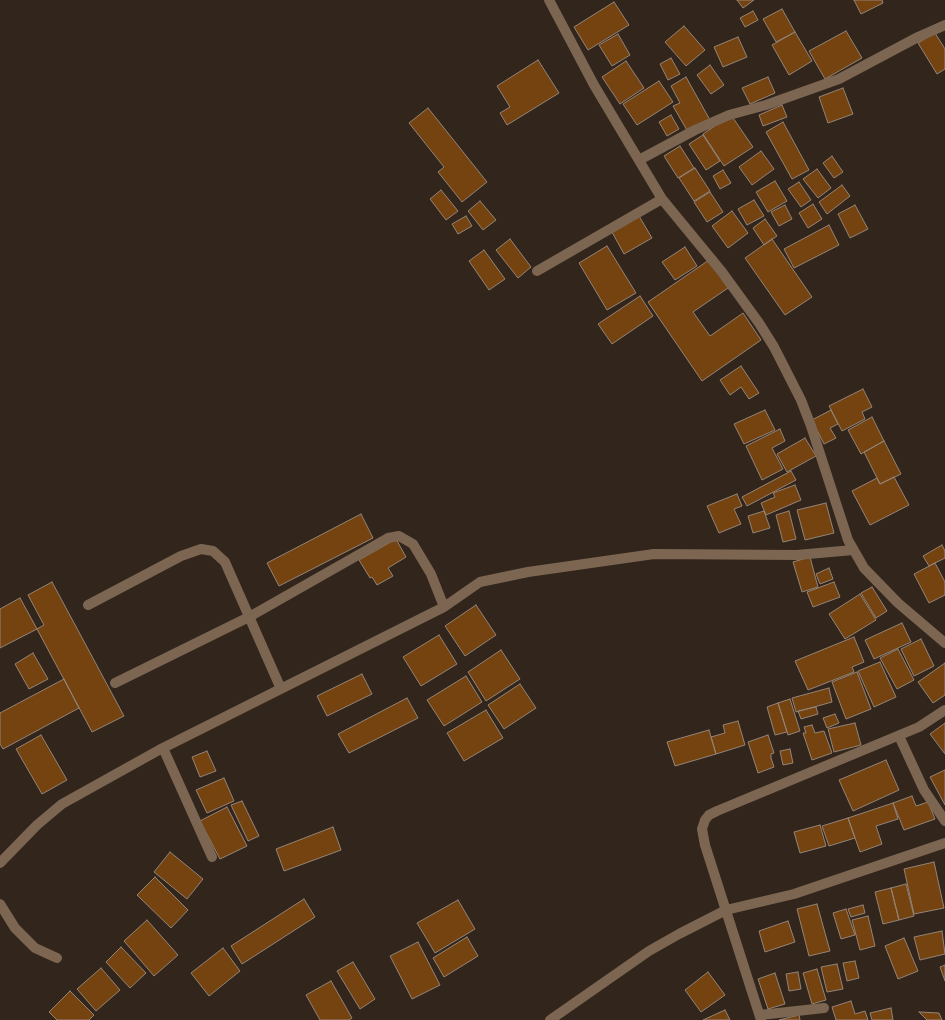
<!DOCTYPE html>
<html>
<head>
<meta charset="utf-8">
<style>
	body { margin:0 }
	canvas { display:block; background:#32251b }
</style>
</head>
<body>
<canvas width="945" height="1020"></canvas>
<script>
const g = document.querySelector('canvas').getContext('2d');
g.lineJoin = 'round';
function fill(path, color) {
  g.fillStyle = color;
  g.fill(path, 'evenodd');
}
function toPath(rows) {
  const path = new Path2D();
  for (const r of rows) {
    path.moveTo(r[0], r[1]);
    for (let i = 2; i < r.length; i += 2) path.lineTo(r[i], r[i + 1]);
  }
  return path;
}
function stroke(path, color, width, dash) {
  g.strokeStyle = color;
  g.lineWidth = width;
  g.lineCap = dash ? 'butt' : 'round';
  g.setLineDash(dash || []);
  g.stroke(path);
}
const building = toPath([
	[737,0,754,0,743,8,737,0],
	[854,0,882,0,883,3,861,14,854,0],
	[614,2,629,25,588,50,574,27,614,2],
	[782,9,795,32,776,42,763,19,782,9],
	[753,11,758,20,745,27,740,18,753,11],
	[684,26,705,50,686,66,665,42,684,26],
	[846,31,862,58,825,79,809,51,846,31],
	[795,32,812,61,789,75,772,45,795,32],
	[935,33,945,49,945,69,937,74,918,43,935,33],
	[618,34,630,55,612,66,599,45,618,34],
	[738,37,747,57,723,67,714,47,738,37],
	[671,58,680,74,668,80,660,64,671,58],
	[538,60,559,93,507,125,500,113,510,107,497,86,538,60],
	[626,61,644,88,620,104,602,77,626,61],
	[710,65,724,85,711,94,697,75,710,65],
	[686,77,710,120,688,132,673,106,680,103,671,86,686,77],
	[768,77,775,93,750,104,742,88,768,77],
	[659,81,673,102,637,125,623,104,659,81],
	[843,88,853,114,828,123,819,97,843,88],
	[782,105,787,117,763,126,759,115,782,105],
	[428,108,487,182,462,202,438,172,444,167,409,123,428,108],
	[671,115,679,129,667,136,659,122,671,115],
	[731,115,753,147,724,166,703,134,731,115],
	[783,122,809,170,792,179,766,132,783,122],
	[703,135,720,161,706,170,689,144,703,135],
	[680,146,694,168,678,178,664,156,680,146],
	[761,151,774,169,752,185,739,167,761,151],
	[832,156,843,172,834,178,823,163,832,156],
	[695,168,710,191,694,201,679,178,695,168],
	[817,169,831,188,818,198,803,179,817,169],
	[723,170,731,183,720,189,713,176,723,170],
	[775,181,787,201,768,212,756,192,775,181],
	[799,182,811,200,801,207,788,189,799,182],
	[842,185,850,196,827,214,819,202,842,185],
	[441,190,458,211,446,220,430,199,441,190],
	[710,192,723,212,707,222,694,202,710,192],
	[754,200,764,216,747,225,738,209,754,200],
	[480,201,496,220,483,230,468,211,480,201],
	[813,204,822,219,808,228,799,213,813,204],
	[785,205,792,219,779,226,771,212,785,205],
	[855,205,868,229,850,238,838,214,855,205],
	[732,211,748,233,728,248,712,226,732,211],
	[466,216,472,226,458,234,452,224,466,216],
	[639,216,652,238,624,254,612,232,639,216],
	[765,219,777,236,764,245,753,228,765,219],
	[829,225,839,245,794,268,784,249,829,225],
	[510,239,531,267,518,278,496,250,510,239],
	[772,239,812,297,785,315,745,258,772,239],
	[607,246,636,293,607,310,579,263,607,246],
	[685,247,697,266,675,280,662,262,685,247],
	[484,250,505,279,489,290,469,261,484,250],
	[709,260,728,288,693,312,710,336,743,313,761,340,702,381,648,302,709,260],
	[640,296,653,316,612,344,598,324,640,296],
	[741,366,759,393,749,399,741,387,730,395,720,380,741,366],
	[863,389,872,407,862,412,865,419,842,431,829,406,863,389],
	[765,410,775,430,744,444,734,424,765,410],
	[831,410,838,424,830,428,836,438,824,444,812,420,831,410],
	[872,417,884,441,861,454,848,430,872,417],
	[780,429,785,441,772,448,783,469,762,480,746,446,780,429],
	[805,438,816,456,787,472,777,454,805,438],
	[884,441,901,474,880,484,864,452,884,441],
	[791,471,796,480,747,506,742,497,791,471],
	[894,477,909,505,870,525,852,491,877,478,880,484,894,477],
	[795,485,801,500,766,515,761,503,775,497,773,493,795,485],
	[737,494,742,506,734,509,741,524,719,533,707,506,737,494],
	[826,503,834,533,805,540,797,510,826,503],
	[764,511,770,528,753,533,748,516,764,511],
	[789,511,796,539,783,542,776,515,789,511],
	[361,514,373,538,279,586,267,563,361,514],
	[396,539,406,557,388,568,393,576,377,585,372,577,370,578,359,560,396,539],
	[942,545,945,551,945,558,929,566,923,556,942,545],
	[810,557,818,587,802,592,793,562,810,557],
	[935,563,945,582,945,595,929,603,914,574,935,563],
	[829,568,833,579,820,584,816,574,829,568],
	[52,582,124,716,92,732,37,629,44,625,28,595,52,582],
	[834,582,840,597,813,607,807,592,834,582],
	[872,587,887,611,876,618,861,593,872,587],
	[860,594,876,620,845,639,829,614,860,594],
	[20,598,37,629,0,648,0,609,20,598],
	[476,605,496,635,465,656,445,626,476,605],
	[902,623,911,642,874,659,865,640,902,623],
	[439,635,457,664,421,686,403,657,439,635],
	[854,637,864,662,852,667,854,672,808,690,795,661,854,637],
	[921,639,934,666,914,676,901,649,921,639],
	[898,649,914,680,897,689,880,658,898,649],
	[501,650,520,679,486,701,468,672,501,650],
	[33,653,48,679,29,689,15,664,33,653],
	[880,662,896,697,874,707,858,671,880,662],
	[945,663,945,695,933,703,918,682,945,663],
	[857,672,871,709,846,719,832,682,857,672],
	[362,674,372,694,327,716,317,696,362,674],
	[466,676,482,702,444,726,427,700,466,676],
	[64,679,79,708,3,749,0,744,0,713,64,679],
	[520,684,536,708,504,729,488,705,520,684],
	[829,688,832,702,796,712,792,698,829,688],
	[407,698,418,718,349,753,338,734,407,698],
	[790,699,800,731,788,735,778,703,790,699],
	[778,703,787,732,775,735,767,707,778,703],
	[816,707,818,714,801,719,798,711,816,707],
	[486,710,503,738,464,761,447,733,486,710],
	[835,714,839,723,827,728,823,718,835,714],
	[738,721,745,745,716,754,711,737,725,733,723,725,738,721],
	[855,723,861,745,834,752,828,729,855,723],
	[945,723,945,754,930,734,945,723],
	[812,725,815,733,824,731,832,753,812,760,803,733,806,733,804,727,812,725],
	[709,730,716,754,675,766,667,742,709,730],
	[41,735,67,780,42,794,16,749,41,735],
	[768,735,774,753,771,754,771,758,774,767,758,773,748,742,768,735],
	[790,749,793,763,783,765,780,751,790,749],
	[207,751,216,771,200,777,192,757,207,751],
	[886,760,899,790,853,811,839,780,886,760],
	[945,770,945,805,930,777,945,770],
	[224,778,234,801,207,813,196,790,224,778],
	[912,796,916,806,928,802,935,819,904,830,893,803,912,796],
	[242,801,259,836,248,841,231,805,242,801],
	[893,803,898,819,876,826,882,844,860,852,848,818,893,803],
	[227,807,247,846,220,859,200,821,227,807],
	[848,818,855,838,829,846,822,826,848,818],
	[820,825,826,846,800,853,794,832,820,825],
	[333,827,341,850,284,871,276,849,333,827],
	[170,852,203,879,187,899,154,872,170,852],
	[934,862,944,908,914,914,904,869,934,862],
	[155,877,188,910,171,928,137,895,155,877],
	[906,884,914,916,899,920,891,888,906,884],
	[891,888,899,920,883,924,875,892,891,888],
	[304,899,315,917,242,964,231,946,304,899],
	[458,900,475,929,435,953,417,923,458,900],
	[817,904,830,951,809,956,797,909,817,904],
	[863,905,865,913,851,917,848,909,863,905],
	[846,909,855,935,841,939,833,913,846,909],
	[868,916,875,946,860,950,852,920,868,916],
	[147,920,178,955,154,976,124,941,147,920],
	[788,921,795,942,765,952,759,931,788,921],
	[942,931,945,954,920,960,914,937,942,931],
	[467,937,478,956,444,977,433,958,467,937],
	[904,938,918,971,898,979,885,946,904,938],
	[418,942,440,985,412,999,390,956,418,942],
	[121,947,146,973,130,988,106,962,121,947],
	[223,948,240,971,209,996,191,973,223,948],
	[855,961,859,978,847,981,843,963,855,961],
	[353,962,375,999,360,1009,337,971,353,962],
	[837,964,843,989,827,992,821,967,837,964],
	[945,965,945,981,940,967,945,965],
	[101,968,120,990,96,1011,77,989,101,968],
	[817,969,826,1000,812,1004,803,973,817,969],
	[708,972,725,995,701,1012,685,990,708,972],
	[798,972,801,989,789,991,786,974,798,972],
	[775,973,785,1004,768,1009,758,979,775,973],
	[331,981,352,1018,349,1020,320,1020,306,995,331,981],
	[70,991,94,1015,89,1020,57,1020,49,1012,70,991],
	[851,1001,855,1014,865,1011,868,1020,836,1020,832,1007,851,1001],
	[891,1008,893,1020,872,1020,870,1013,891,1008],
	[725,1010,730,1020,703,1020,725,1010],
	[919,1012,939,1013,942,1020,927,1020,919,1012],
	[799,1015,800,1020,779,1020,799,1015]
]);
fill(building, '#754310');
stroke(building, '#938478', 1);
stroke(toPath([
	[549,0,594,85,662,199,722,272,759,323,774,347,801,400,811,426,848,540,864,568,898,603,945,643],
	[639,160,695,130,729,115,766,105,839,79,918,37,945,25],
	[537,271,662,199],
	[88,605,181,556,201,549,213,551,225,562,281,689],
	[115,683,249,617,388,538,399,536,413,544,431,574,444,607],
	[899,736,924,790,945,821],
	[163,748,212,857],
	[0,863,37,825,62,804,159,750,444,607,480,582,528,572,654,554,797,555,853,550],
	[0,904,15,928,35,948,57,958],
	[760,1015,824,1008],
	[550,1020,649,951,679,934,726,910,794,894,945,843],
	[761,1020,705,845,702,829,705,820,709,815,717,811,919,727,945,710]
]), '#7c6652', 10);
</script>
</body>
</html>
